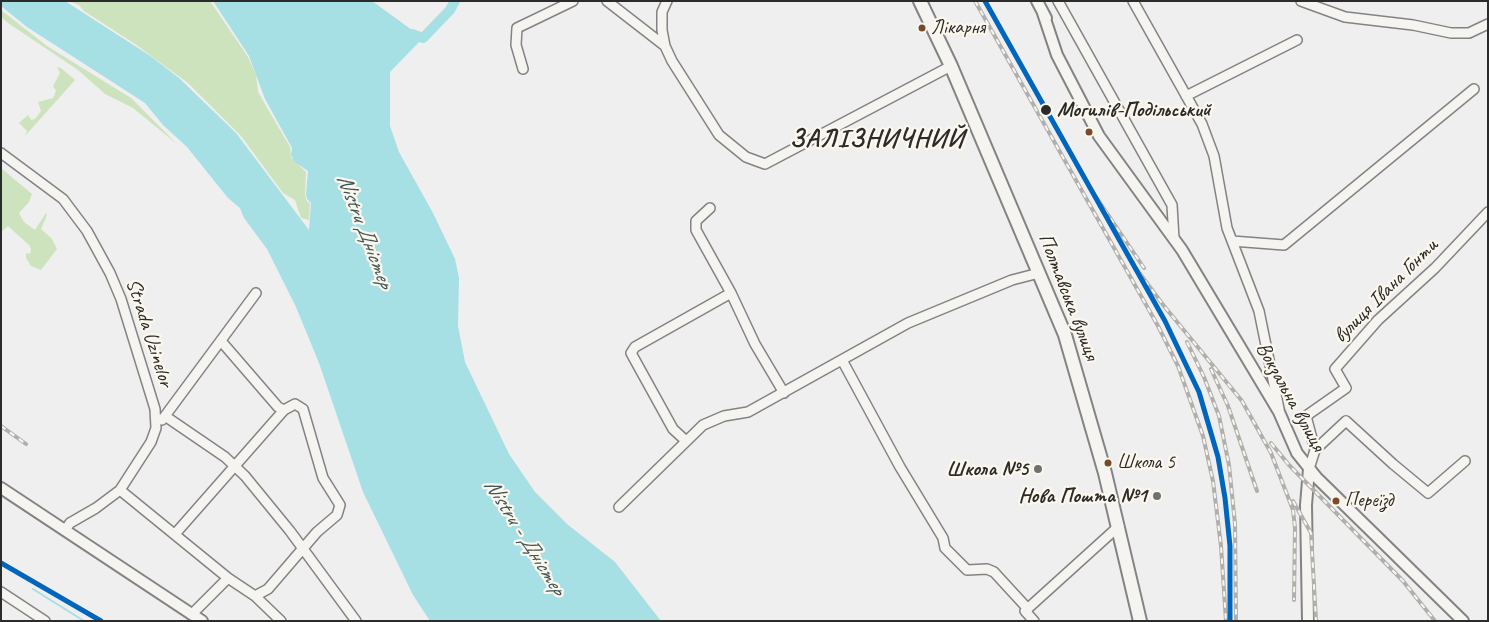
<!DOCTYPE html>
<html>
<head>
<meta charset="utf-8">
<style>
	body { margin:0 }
	#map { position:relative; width:1489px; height:622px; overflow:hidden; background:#efefef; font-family:Caveat,sans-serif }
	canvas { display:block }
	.frame { position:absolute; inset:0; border:2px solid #2b2b2b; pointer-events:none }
</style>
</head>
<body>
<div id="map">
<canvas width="1489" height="622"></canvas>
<div class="frame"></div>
</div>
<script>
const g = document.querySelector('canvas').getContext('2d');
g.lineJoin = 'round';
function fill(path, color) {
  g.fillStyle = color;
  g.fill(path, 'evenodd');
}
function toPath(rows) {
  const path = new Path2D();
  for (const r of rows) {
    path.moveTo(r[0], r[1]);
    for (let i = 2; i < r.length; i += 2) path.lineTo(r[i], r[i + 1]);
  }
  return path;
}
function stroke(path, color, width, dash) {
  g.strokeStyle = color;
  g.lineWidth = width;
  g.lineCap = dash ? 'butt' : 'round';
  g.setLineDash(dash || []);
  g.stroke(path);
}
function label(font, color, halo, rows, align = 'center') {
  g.font = font + ' Caveat,sans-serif';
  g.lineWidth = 4.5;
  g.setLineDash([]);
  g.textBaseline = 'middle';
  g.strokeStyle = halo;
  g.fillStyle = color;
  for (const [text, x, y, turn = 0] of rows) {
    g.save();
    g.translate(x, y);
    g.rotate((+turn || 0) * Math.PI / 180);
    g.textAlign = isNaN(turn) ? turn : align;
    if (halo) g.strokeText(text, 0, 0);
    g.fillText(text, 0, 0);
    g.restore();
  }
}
fill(toPath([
	[68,1,210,1,248,57,256,75,258,92,290,147,291,157,306,172,305,193,306,200,310,204,309,220,301,218,295,200,283,193,241,136,188,83,135,44,84,11,79,5],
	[1,10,47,46,131,98,177,144,133,108,105,94,78,70,8,23,1,17],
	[57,67,61,68,75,80,25,136,27,131,19,123,28,115,31,120,35,119,41,111,38,102,53,98,56,91,53,86,60,73],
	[1,168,32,194,29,202,19,213,24,222,35,230,46,213,47,215,41,229,52,239,57,249,41,270,31,266,26,258,26,253,30,254,31,250,30,246,8,226,1,232]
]), '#cce3be');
fill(toPath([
	[1,1,65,1,152,57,179,78,236,133,309,230,311,203,307,199,306,194,308,171,295,162,291,155,292,148,265,99,249,56,213,1,372,1,423,38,390,72,390,126,399,152,433,213,455,259,459,278,458,326,465,362,509,454,535,492,567,524,615,562,661,621,430,621,413,595,363,492,319,363,296,307,267,249,244,218,240,208,228,198,187,147,163,125,145,103,27,27,1,6]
]), '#a6dfe4');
stroke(toPath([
	[33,589,84,621]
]), '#a6dfe4', 2);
stroke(toPath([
	[412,34,423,38,450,10,455,1]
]), '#a6dfe4', 10);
const minor = toPath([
	[607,1,665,46],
	[667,1,662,12,662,30,665,46,672,61,719,135,746,157,765,164,951,66],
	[1058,1,1172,205,1174,239],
	[1133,1,1202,124,1214,156,1227,228,1259,311,1279,409],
	[1301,1,1345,17,1413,25,1451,33,1469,33,1488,24],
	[523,69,516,45,517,28,573,1],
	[1186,96,1297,40],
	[1,153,63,199,87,231,110,273,121,299,155,409,156,428,151,442,120,490,96,508,70,523,65,530],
	[710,208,696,221,696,230,731,293,755,344,784,393],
	[1232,241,1284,245,1474,89],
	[221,341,278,407,284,410,295,404,303,409,323,478,340,505,337,515,317,532,268,589,255,596],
	[842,360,900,467,943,538,945,548,967,570,987,569,994,572,1028,609],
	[165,416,225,457,245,476,290,531,356,621],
	[162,420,256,293],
	[686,441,673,429,631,353,635,347,731,293],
	[1315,450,1346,421,1393,464,1428,493,1465,461],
	[1309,469,1315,450,1306,416,1346,388,1335,369,1378,320,1435,268,1488,212],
	[120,490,228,578,255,596,281,621],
	[619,507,703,425,724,416,748,412,908,323,1012,280,1039,273],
	[175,534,284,410],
	[1,592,45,621],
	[192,614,228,578],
	[1034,621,1025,611,1119,526]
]);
const major = toPath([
	[1037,1,1046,18],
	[1043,13,1057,55,1099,136,1182,250,1279,412,1297,453,1317,478,1463,621],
	[1,488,202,621],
	[1308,621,1306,505,1309,469]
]);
const highway = toPath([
	[920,1,951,66,1065,335,1105,473,1140,621]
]);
stroke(minor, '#838383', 12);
stroke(major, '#838383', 14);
stroke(highway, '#838383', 16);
stroke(minor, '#f5f4f1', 9);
stroke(major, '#f5f4f1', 10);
stroke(highway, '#f5f4f1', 12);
const rail = toPath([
	[975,1,1158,326,1178,366,1203,436,1213,481,1221,546,1226,621],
	[1092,191,1144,268],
	[1132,263,1164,306,1242,401,1271,453,1293,510,1295,528,1294,600],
	[1187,342,1204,377,1219,416,1229,465,1235,524,1236,621],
	[1211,369,1228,406,1257,491],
	[1,426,26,444],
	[1271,443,1289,465,1403,581,1435,621],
	[1293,501,1311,533,1316,621]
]);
stroke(rail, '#b0afae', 4);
stroke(rail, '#fbf7ec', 2, [5.5]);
stroke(toPath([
	[985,1,1165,321,1199,392,1218,457,1225,498,1230,546,1230,621],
	[1,563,101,621]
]), '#0065bd', 5);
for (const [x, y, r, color] of [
	[922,28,4.5,"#7a4b2a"],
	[1046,110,6,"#2b2b2b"],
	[1089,132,4.5,"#7a4b2a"],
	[1108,463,4.5,"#7a4b2a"],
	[1038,469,5,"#707070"],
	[1157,496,5,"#707070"],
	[1336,501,4.5,"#7a4b2a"]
]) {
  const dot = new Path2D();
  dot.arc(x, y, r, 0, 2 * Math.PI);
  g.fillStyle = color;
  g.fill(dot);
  stroke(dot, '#fbf7ec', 2);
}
label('20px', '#2b2b2b', '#fbf7ec', [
	["Лікарня",931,28],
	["Школа 5",1117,463],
	["Переїзд",1345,501]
], 'left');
label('bold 21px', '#2b2b2b', '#fbf7ec', [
	["Могилів-Подільський",1057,110]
], 'left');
label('21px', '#2b2b2b', '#fbf7ec', [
	["вулиця Івана Гонти",1386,291,-45],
	["Полтавська вулиця",1068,297,69],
	["Strada Uzinelor",149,333,72],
	["Вокзальна вулиця",1290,397,61]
]);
label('bold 21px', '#2b2b2b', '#fbf7ec', [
	["Школа №5",1028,469],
	["Нова Пошта №1",1147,496]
], 'right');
label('italic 22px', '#425658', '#fbf7ec', [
	["Nistru Дністер",364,231,69],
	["Nistru - Дністер",524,537,58]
]);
g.letterSpacing = '1px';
label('bold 26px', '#2b2b2b', '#fbf7ec', [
	["ЗАЛІЗНИЧНИЙ",877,139]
]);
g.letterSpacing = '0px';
</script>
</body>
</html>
